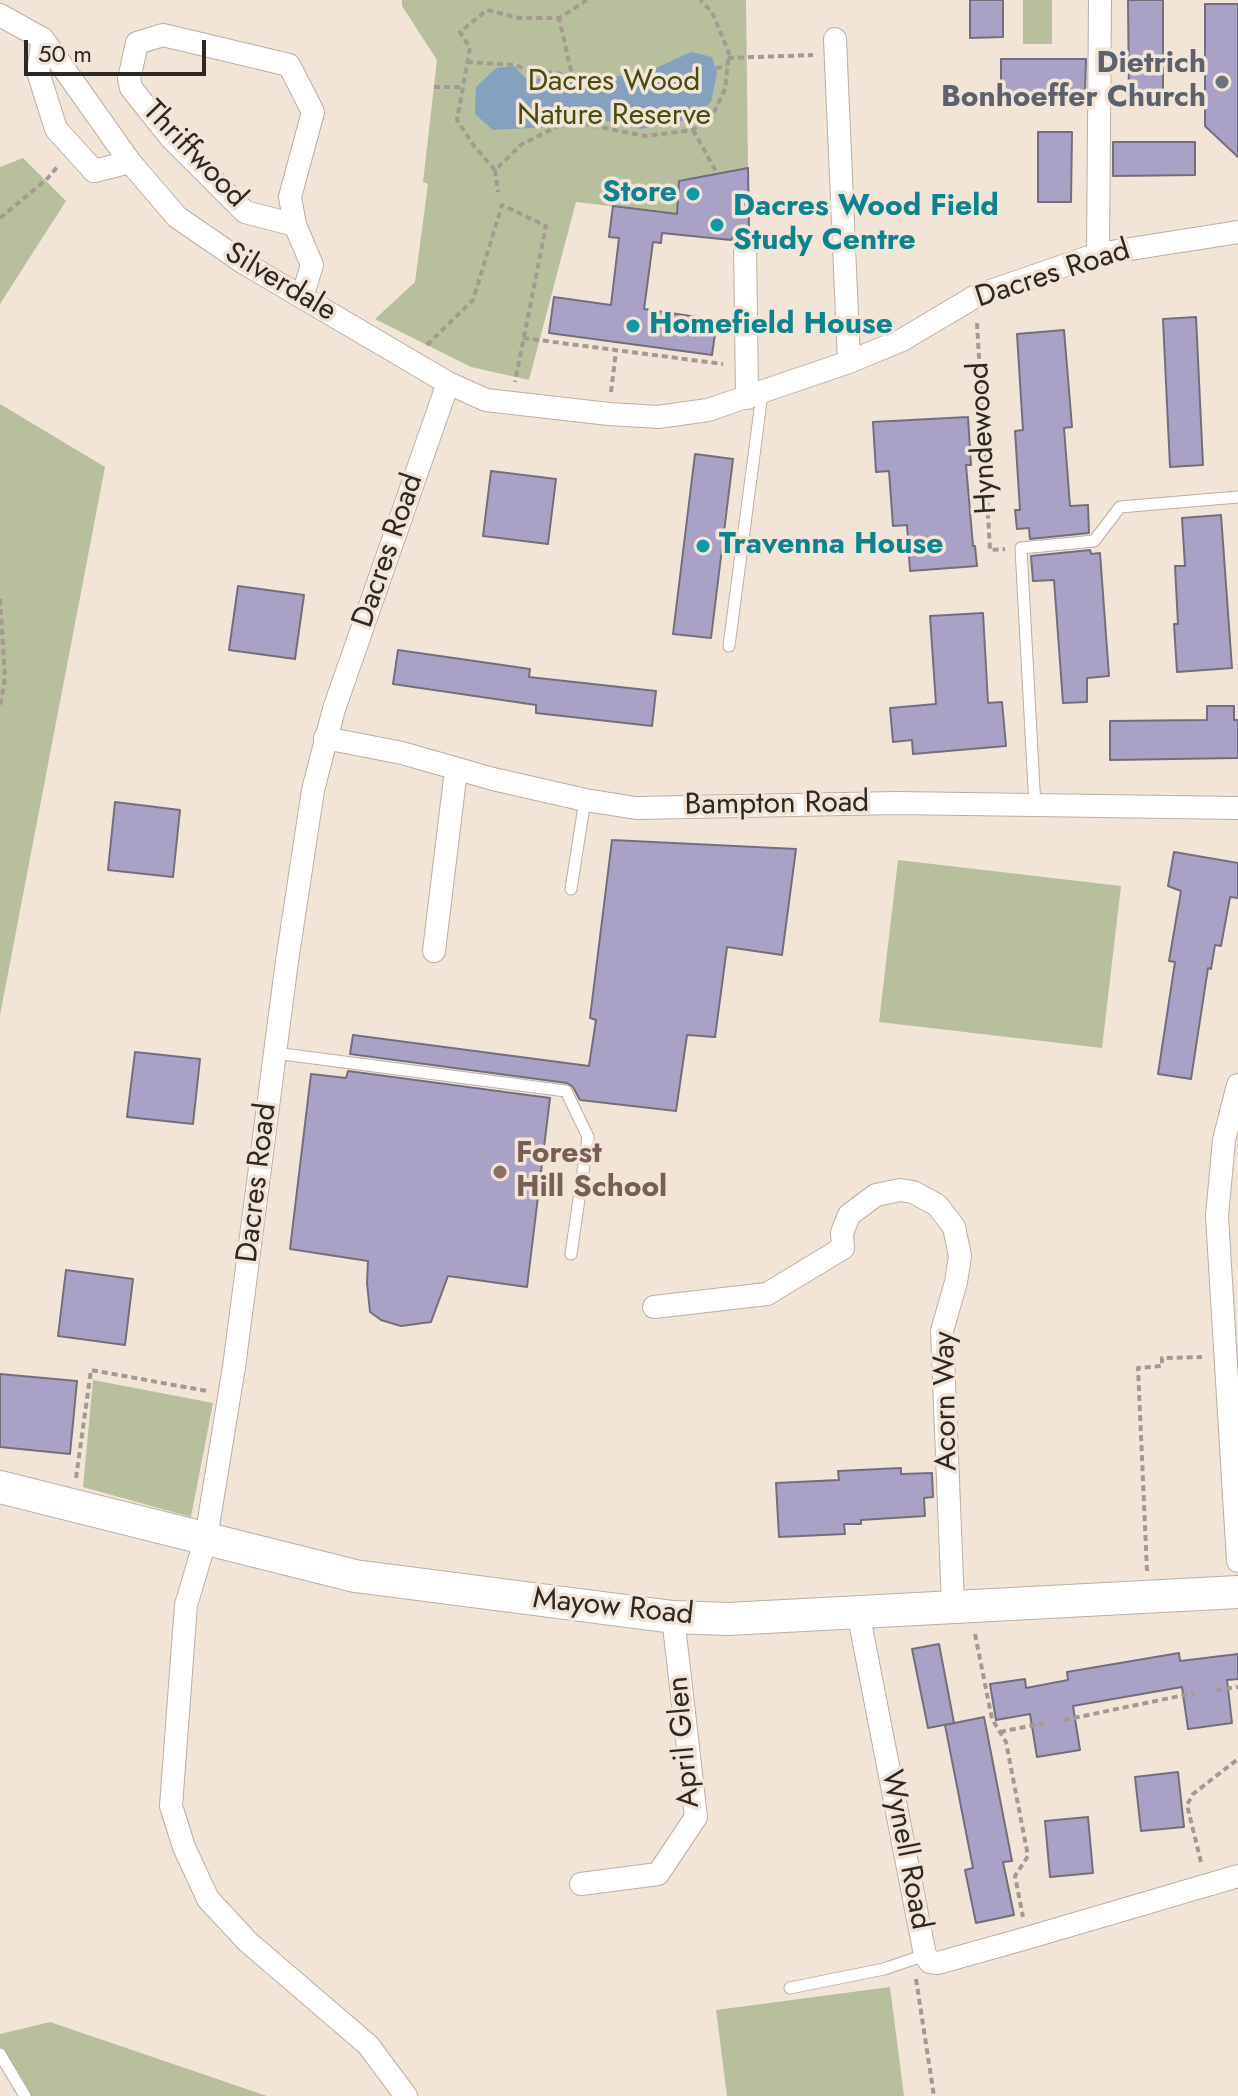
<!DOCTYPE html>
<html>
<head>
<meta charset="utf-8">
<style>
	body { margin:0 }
	#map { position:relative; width:1238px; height:2096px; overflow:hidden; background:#f2e5d8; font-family:Jost,sans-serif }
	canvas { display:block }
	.scale { position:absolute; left:24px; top:40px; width:182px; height:36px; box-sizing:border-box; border:4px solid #2d2823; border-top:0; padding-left:10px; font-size:24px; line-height:28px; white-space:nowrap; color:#2d2823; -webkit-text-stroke:6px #f2e5d8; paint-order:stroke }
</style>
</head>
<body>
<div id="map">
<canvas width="1238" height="2096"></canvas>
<div class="scale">50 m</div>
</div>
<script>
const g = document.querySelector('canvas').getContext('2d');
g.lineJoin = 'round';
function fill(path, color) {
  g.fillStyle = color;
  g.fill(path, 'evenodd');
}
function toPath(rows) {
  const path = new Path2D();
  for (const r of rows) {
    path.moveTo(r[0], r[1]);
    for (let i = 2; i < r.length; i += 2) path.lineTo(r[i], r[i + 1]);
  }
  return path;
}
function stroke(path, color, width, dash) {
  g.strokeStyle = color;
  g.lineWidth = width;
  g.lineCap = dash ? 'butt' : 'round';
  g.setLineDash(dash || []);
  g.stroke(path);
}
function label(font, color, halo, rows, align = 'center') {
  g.font = font + ' Jost,sans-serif';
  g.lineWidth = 7;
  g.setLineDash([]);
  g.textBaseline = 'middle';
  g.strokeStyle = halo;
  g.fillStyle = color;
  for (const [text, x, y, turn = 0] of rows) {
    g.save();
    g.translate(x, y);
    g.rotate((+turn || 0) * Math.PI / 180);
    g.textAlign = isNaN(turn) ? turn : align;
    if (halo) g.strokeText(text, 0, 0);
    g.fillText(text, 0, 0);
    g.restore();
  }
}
fill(toPath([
	[402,0,746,0,748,168,679,181,677,214,576,202,529,380,471,367,375,319,415,282,428,184,423,182,437,60,402,6],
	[1023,0,1052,0,1052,44,1023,44],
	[23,158,66,201,0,304,0,167],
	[0,404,105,467,0,1015],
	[898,860,1121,886,1102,1048,879,1022],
	[93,1380,213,1403,191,1517,83,1487],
	[890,1987,904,2096,727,2096,716,2010],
	[50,2022,267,2096,25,2096,0,2054,0,2034]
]), '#b8bf9c');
fill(toPath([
	[691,52,712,57,717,73,711,102,691,119,641,129,594,118,575,110,546,127,493,130,475,114,476,87,496,68,514,66,525,78,549,79,572,75,609,77,645,73]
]), '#84a1be');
const building = toPath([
	[970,0,1003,0,1003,37,970,38,970,0],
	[1128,0,1163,0,1163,102,1129,102,1128,0],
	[1205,4,1238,4,1238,157,1205,126,1205,4],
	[1001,59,1086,59,1085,93,1001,93,1001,59],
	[1038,132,1072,132,1071,202,1038,202,1038,132],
	[1113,142,1195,142,1195,175,1113,176,1113,142],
	[748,168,749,229,737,230,731,240,662,233,661,243,653,242,644,309,717,320,712,355,549,333,554,297,611,305,619,238,609,237,613,206,677,214,679,181,748,168],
	[1196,317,1203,465,1170,467,1163,319,1196,317],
	[1064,330,1072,427,1064,428,1070,506,1088,505,1089,533,1030,539,1029,528,1017,529,1015,510,1020,510,1015,431,1023,430,1017,334,1064,330],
	[968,417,971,465,966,465,973,546,975,546,977,566,910,571,907,525,893,526,889,471,876,472,873,422,968,417],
	[695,454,733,459,711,638,673,634,695,454],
	[491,471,556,479,548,544,483,536,491,471],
	[1221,515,1232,668,1177,672,1174,624,1178,624,1175,566,1185,566,1182,518,1221,515],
	[1090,550,1091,554,1100,553,1109,676,1087,678,1087,702,1063,703,1054,580,1033,581,1031,556,1090,550],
	[238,586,304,595,295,659,229,650,238,586],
	[983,613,988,703,1002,702,1006,746,913,754,912,740,893,742,890,708,936,704,930,616,983,613],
	[398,650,530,669,529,677,656,691,652,726,536,713,536,705,393,684,398,650],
	[1207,706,1234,706,1234,720,1238,720,1238,758,1110,760,1110,721,1207,720,1207,706],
	[115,802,180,810,173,877,108,870,115,802],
	[612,840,796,849,782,955,727,947,715,1037,687,1035,676,1111,580,1100,573,1087,567,1083,350,1054,353,1035,589,1066,596,1020,590,1018,612,840],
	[1174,852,1238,863,1238,898,1230,897,1221,946,1215,945,1211,969,1208,968,1191,1079,1158,1074,1175,962,1169,961,1181,891,1168,886,1174,852],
	[135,1052,200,1059,193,1124,127,1117,135,1052],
	[348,1071,550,1098,527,1287,448,1276,431,1322,401,1326,381,1320,370,1312,367,1283,368,1261,290,1249,311,1074,346,1078,348,1071],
	[66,1270,133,1279,125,1345,58,1336,66,1270],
	[0,1374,77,1381,70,1454,0,1447,0,1374],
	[901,1468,901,1474,932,1473,933,1497,924,1498,925,1516,861,1520,861,1524,844,1524,845,1534,779,1537,776,1483,839,1480,838,1471,901,1468],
	[939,1644,954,1723,928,1728,912,1649,939,1644],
	[1179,1653,1180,1661,1238,1654,1238,1679,1227,1680,1232,1723,1188,1729,1182,1687,1073,1706,1080,1750,1037,1757,1030,1714,996,1720,990,1684,1025,1679,1026,1688,1068,1680,1067,1672,1179,1653],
	[984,1717,1012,1861,1003,1862,1014,1915,976,1923,965,1870,973,1868,945,1725,984,1717],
	[1178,1772,1184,1827,1141,1831,1135,1777,1178,1772],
	[1088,1817,1093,1873,1050,1877,1045,1821,1088,1817]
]);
fill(building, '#aaa2c6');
stroke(building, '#726f7d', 2);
const lane = toPath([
	[729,646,762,394],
	[1035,807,1021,548,1094,541,1120,507,1238,497],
	[571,889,585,800],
	[275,1053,566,1091,588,1137,571,1254],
	[790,1988,884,1969,925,1955],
	[0,2054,25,2096]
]);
const street = toPath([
	[0,15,43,39,130,162,177,217,244,263,448,383,486,400,609,414,658,417,708,410,849,362,902,340,976,296,1098,254,1238,232],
	[43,39,38,72,56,129,94,171,130,162],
	[835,39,849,362],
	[295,225,290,197,313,112,289,65,163,35,137,43,129,79,131,88,171,138,245,212,295,225,312,265,302,297],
	[745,242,747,398],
	[1098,254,1100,0],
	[325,738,402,753,493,779,585,800,636,808,897,803,1238,808],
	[434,951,456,770],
	[1238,1085,1224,1140,1217,1216,1238,1561],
	[654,1307,767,1294,843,1248,842,1233,849,1215,876,1195,900,1190,913,1192,937,1205,954,1227,960,1256,956,1282,942,1331,953,1605],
	[858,1612,925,1955,930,1962,938,1963,1027,1938,1238,1876],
	[581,1884,658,1874,696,1817,673,1617],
	[406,2096,368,2045,248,1942,208,1899,184,1847,171,1806,186,1605,206,1538,234,1367,287,961,313,790,334,709,448,383]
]);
const secondary = toPath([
	[0,1487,355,1576,673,1617,728,1619,1238,1592]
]);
stroke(lane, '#baaea2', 13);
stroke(street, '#baaea2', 24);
stroke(secondary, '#baaea2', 34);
stroke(toPath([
	[587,0,559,18,519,18,487,10,460,32,470,48,457,120,474,146,495,170,522,144,569,121,645,136,693,130,711,119,725,89,729,53,712,12,700,0],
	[728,58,813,55],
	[467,62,515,65,528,70,572,75,559,18],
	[716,68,727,66],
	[434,87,463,87],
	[693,130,717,173],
	[495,170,498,192],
	[0,218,46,180,59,165],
	[977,323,990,550,1005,549],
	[523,338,723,364],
	[427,345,473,300,502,205,546,226,515,382],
	[611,392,616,351],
	[0,599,5,678,0,707],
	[76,1478,91,1370,207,1391],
	[1147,1571,1138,1368,1162,1366,1162,1358,1202,1357],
	[975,1634,992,1719,1006,1742,1028,1856,1015,1876,1023,1917],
	[1216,1690,1238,1687],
	[1064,1720,1194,1693],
	[1000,1732,1044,1723],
	[1201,1862,1187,1805,1193,1794,1238,1759],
	[916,1979,934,2096]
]), '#a49a91', 4, [6, 4]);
stroke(lane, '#fff', 11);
stroke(street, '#fff', 22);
stroke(secondary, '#fff', 32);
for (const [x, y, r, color] of [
	[1222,82,8,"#6b7280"],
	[693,194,8,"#0f9aa8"],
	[717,225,8,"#0f9aa8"],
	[633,326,8,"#0f9aa8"],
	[703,546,8,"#0f9aa8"],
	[500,1172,8,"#8d6e63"]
]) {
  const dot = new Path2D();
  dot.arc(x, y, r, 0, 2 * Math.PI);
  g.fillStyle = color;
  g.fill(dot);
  stroke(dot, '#f2e5d8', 3);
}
label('bold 30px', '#5b616d', '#f2e5d8', [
	["Dietrich",1206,65],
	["Bonhoeffer Church",1206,99]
], 'right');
label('30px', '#464d0f', '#f2e5d8', [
	["Dacres Wood",614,83],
	["Nature Reserve",614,117]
]);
label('30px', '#2d2823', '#f2e5d8', [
	["Thriffwood",194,155,46],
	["Dacres Road",1053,275,-18],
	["Silverdale",280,283,31],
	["Hyndewood",984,438,-93],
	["Dacres Road",389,551,-71],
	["Bampton Road",777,805,-1],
	["Dacres Road",258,1183,-83],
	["Acorn Way",947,1401,-91],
	["Mayow Road",613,1608,6],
	["April Glen",685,1742,-95],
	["Wynell Road",905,1850,79]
]);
label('bold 30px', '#0d838f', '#f2e5d8', [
	["Store",677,194,"right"],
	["Dacres Wood Field",733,208],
	["Study Centre",733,242],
	["Homefield House",649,326],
	["Travenna House",719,546]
], 'left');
label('bold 30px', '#785e54', '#f2e5d8', [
	["Forest",516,1155],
	["Hill School",516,1189]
], 'left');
</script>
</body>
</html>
